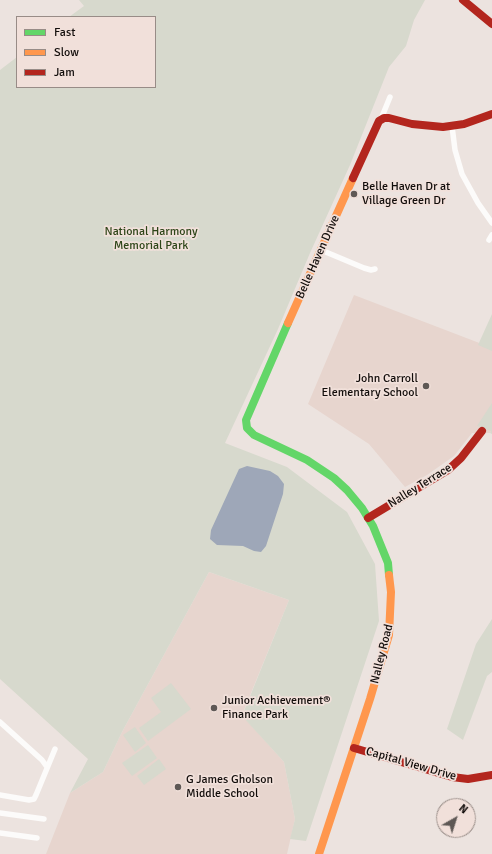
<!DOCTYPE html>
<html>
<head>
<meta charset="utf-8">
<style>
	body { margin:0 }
	#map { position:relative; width:492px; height:854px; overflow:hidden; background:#ece3df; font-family:Signika,sans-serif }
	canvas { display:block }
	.legend { position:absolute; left:16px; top:16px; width:140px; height:72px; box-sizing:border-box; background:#f1e0da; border:1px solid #988c87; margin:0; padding:5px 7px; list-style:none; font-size:12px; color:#120d0b }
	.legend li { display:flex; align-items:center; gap:8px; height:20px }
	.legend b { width:20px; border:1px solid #988c87 }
	.north { position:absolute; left:436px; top:798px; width:40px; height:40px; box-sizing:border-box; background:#f1e0da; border:1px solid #988c87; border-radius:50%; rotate:39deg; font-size:11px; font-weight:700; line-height:16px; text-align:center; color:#120d0b }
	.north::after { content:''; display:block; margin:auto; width:14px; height:18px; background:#5e5855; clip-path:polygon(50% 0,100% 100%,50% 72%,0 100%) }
</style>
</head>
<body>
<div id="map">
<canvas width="492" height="854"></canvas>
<ul class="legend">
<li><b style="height:5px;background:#63d668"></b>Fast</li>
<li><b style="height:5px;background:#ff974d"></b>Slow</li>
<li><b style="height:5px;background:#b3261e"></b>Jam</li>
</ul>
<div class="north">N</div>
</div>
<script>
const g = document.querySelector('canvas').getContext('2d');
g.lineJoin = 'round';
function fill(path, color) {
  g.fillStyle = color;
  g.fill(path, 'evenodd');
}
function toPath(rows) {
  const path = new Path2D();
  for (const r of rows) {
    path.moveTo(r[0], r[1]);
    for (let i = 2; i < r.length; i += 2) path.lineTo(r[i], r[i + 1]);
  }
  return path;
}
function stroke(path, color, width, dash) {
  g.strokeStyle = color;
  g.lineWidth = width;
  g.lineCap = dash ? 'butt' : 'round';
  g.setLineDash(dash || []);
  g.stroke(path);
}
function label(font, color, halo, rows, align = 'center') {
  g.font = font + ' Signika,sans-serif';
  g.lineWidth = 3.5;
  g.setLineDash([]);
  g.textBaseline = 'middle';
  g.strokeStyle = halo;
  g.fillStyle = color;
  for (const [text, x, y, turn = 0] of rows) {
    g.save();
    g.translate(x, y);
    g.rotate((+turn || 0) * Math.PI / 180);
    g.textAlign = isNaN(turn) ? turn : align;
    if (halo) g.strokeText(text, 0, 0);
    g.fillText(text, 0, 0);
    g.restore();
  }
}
fill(toPath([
	[354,295,482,344,492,319,492,430,490,433,472,433,454,456,427,475,405,487,369,444,308,404],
	[209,572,289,600,242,715,284,762,295,819,287,854,46,854,70,793,103,772,122,732]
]), '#e7d5ce');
fill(toPath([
	[79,0,425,0,414,20,406,46,389,67,350,165,310,253,278,329,225,443,287,467,347,512,375,564,379,621,306,841,290,839,295,819,284,762,242,716,289,600,209,572,122,732,103,772,70,793,88,759,0,679,0,70,17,57,17,87,155,87,155,17,69,17,84,6],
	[492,314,492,351,478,345],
	[492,403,492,434,490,433,491,431,477,426],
	[492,619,492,672,487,676,463,740,447,729,476,644],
	[171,683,191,709,148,741,139,728,161,712,151,698],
	[135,727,146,743,135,752,123,735],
	[148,745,157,758,132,776,122,763],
	[159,759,166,769,144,785,137,776]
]), '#d7d9cd');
fill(toPath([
	[247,466,270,471,278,476,284,484,283,494,266,546,261,552,254,551,243,546,217,545,210,539,211,530,239,469]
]), '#9ea7b8');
stroke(toPath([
	[381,119,390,97],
	[452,126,455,150,462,174,478,203,492,223],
	[489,240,492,235],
	[321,250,364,268,371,270,375,269],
	[0,722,42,760,47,767],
	[0,795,29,800,34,799,36,795,55,749],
	[0,813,44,819],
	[0,833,37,838]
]), '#fcfbfa', 5.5);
stroke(toPath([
	[288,323,246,420,247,428,254,435,307,460,334,478,347,490,362,508,373,526,388,563,389,575]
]), '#63d668', 8);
stroke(toPath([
	[288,323,353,178],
	[319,854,370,699,389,635,391,592,389,575]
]), '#ff974d', 8);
stroke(toPath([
	[463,0,492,24],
	[353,178,379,121,384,118,389,118,412,124,443,127,464,124,492,114],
	[368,518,448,470,461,458,482,431],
	[354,748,452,777,468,779,492,775]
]), '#b3261e', 8);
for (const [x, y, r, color] of [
	[354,194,4,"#5e5855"],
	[426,386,4,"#5e5855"],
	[214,708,4,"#5e5855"],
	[178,787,4,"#5e5855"]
]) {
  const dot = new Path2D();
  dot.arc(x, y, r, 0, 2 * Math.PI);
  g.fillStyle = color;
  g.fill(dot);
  stroke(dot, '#f1e0da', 1.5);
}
label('12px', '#120d0b', '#f1e0da', [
	["Belle Haven Dr at",362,187],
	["Village Green Dr",362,201],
	["John Carroll",418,379,"right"],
	["Elementary School",418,393,"right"],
	["Junior Achievement®",222,701],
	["Finance Park",222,715],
	["G James Gholson",186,780],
	["Middle School",186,794]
], 'left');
label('12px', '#2d4518', '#f1e0da', [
	["National Harmony",151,232],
	["Memorial Park",151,246]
]);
label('12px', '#120d0b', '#f1e0da', [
	["Belle Haven Drive",318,257,-66],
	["Nalley Terrace",420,486,-32],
	["Nalley Road",382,654,-76],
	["Capital View Drive",411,764,16]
]);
</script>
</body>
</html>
